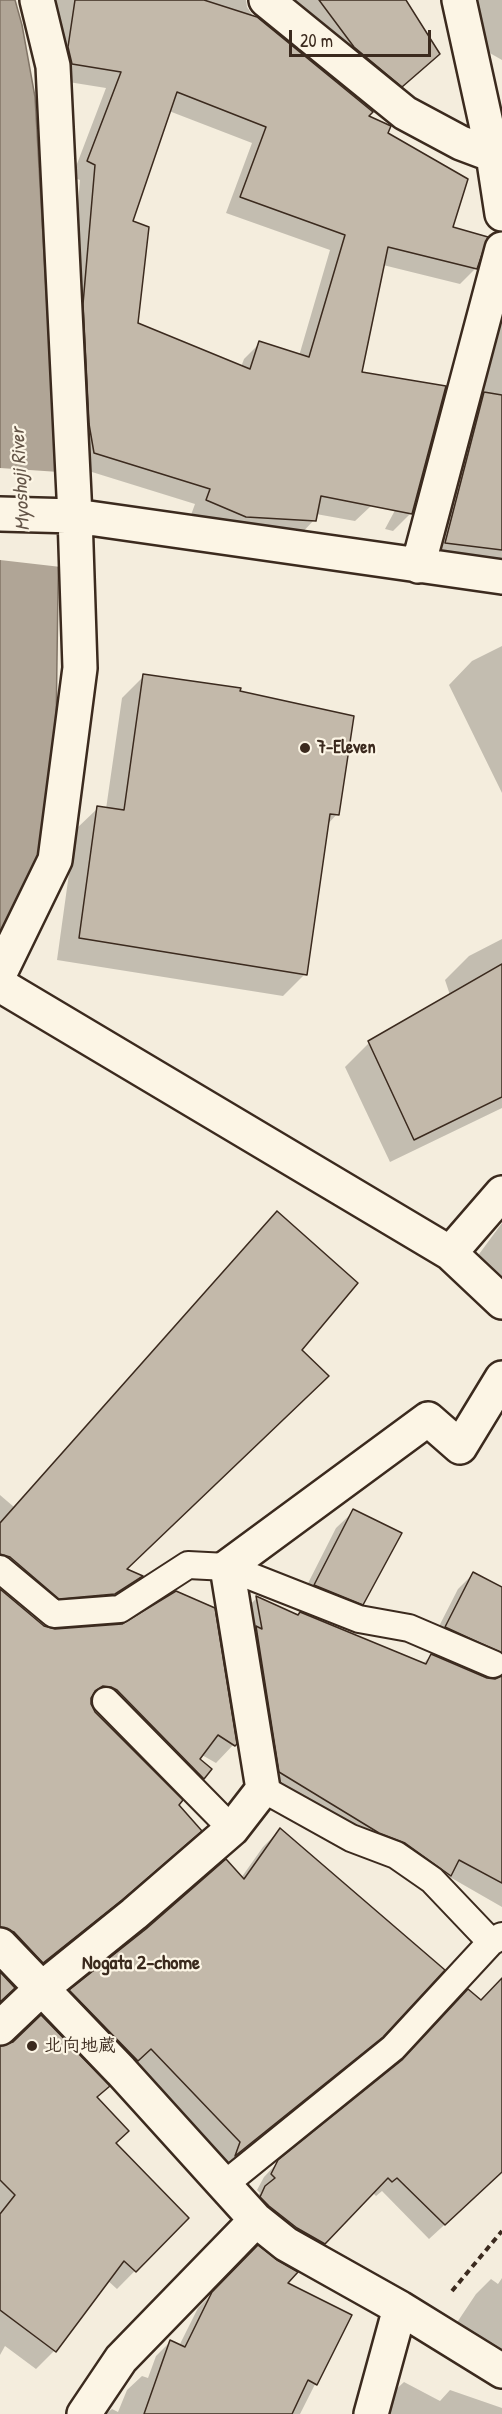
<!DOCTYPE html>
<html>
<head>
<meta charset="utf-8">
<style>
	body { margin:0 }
	#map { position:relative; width:502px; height:2414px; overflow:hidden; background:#f4eddd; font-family:"Patrick Hand",sans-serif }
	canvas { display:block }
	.scale { position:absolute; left:289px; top:30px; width:142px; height:27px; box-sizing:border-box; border:3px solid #3b2a1e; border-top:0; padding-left:8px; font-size:18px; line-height:21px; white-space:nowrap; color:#3b2a1e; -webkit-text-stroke:4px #fcf5e5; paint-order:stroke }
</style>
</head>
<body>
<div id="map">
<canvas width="502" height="2414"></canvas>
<div class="scale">20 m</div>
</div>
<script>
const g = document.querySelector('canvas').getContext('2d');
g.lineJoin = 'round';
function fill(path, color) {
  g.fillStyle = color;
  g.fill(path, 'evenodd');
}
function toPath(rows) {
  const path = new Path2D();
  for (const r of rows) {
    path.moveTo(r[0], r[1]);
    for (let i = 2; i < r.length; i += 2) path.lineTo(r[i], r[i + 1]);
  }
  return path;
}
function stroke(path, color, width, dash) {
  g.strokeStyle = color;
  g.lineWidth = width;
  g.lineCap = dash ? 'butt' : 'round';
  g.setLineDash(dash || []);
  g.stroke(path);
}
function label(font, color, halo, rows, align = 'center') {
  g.font = font + ' "Patrick Hand","Klee One",sans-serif';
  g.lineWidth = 4.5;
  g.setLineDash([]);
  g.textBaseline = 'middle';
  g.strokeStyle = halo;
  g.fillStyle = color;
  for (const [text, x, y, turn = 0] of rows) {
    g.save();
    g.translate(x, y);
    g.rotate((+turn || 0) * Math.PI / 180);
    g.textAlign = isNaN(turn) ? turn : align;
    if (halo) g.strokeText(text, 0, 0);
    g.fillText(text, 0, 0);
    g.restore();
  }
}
const water = toPath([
	[0,0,15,0,22,25,35,97,59,517,55,800,30,895,0,959,0,0]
]);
fill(water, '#b0a596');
stroke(water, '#817466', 1.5);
fill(toPath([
	[0,468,59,472,61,567,0,560]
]), '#f4eddd');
fill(toPath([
	[37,0,246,0,247,7,253,16,371,112,367,116,386,133,476,268,460,284,383,265,360,373,371,506,355,521,316,514,314,520,299,536,230,532,191,515,195,504,79,468,68,321,80,180,72,177,106,88,56,80],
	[169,111,252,143,226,213,330,250,299,356,260,343,244,359,241,367,137,324,131,222],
	[260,0,404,0,422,69,386,101],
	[475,0,502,0,502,60,481,48],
	[502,323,502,569,430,558,482,380,488,374],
	[408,486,411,513,393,531,385,529],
	[502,646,502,793,449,685,472,661],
	[144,676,337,814,327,825,305,974,283,996,57,960,75,830,98,808,106,809,122,698],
	[502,939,502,1108,390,1162,345,1067,369,1043,450,995,445,980,469,956],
	[277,1213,300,1351,125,1570,140,1577,123,1595,95,1612,0,1585,0,1495,14,1507],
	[502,1223,502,1288,471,1265],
	[354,1511,362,1604,345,1621,298,1603,336,1528],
	[473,1574,502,1588,502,1907,448,1876,435,1890,265,1788,242,1612,257,1598,298,1616,423,1664,431,1655,493,1680,490,1669,431,1642,458,1589],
	[0,1590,44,1627,235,1743,216,1763,202,1755,198,1759,210,1769,184,1796,98,1709,89,1703,94,1712,177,1805,181,1849,102,1918,24,1980,0,1955],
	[280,1830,382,2036,364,2054,219,2171,223,2159,133,2065,53,2008,70,1991,241,1878,263,1847],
	[502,1981,502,2172,429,2239,382,2191,376,2196,372,2192,308,2258,251,2203,260,2193,257,2190,264,2177,279,2161,480,2002],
	[0,2048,96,2098,114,2144,187,2218,117,2289,107,2280,54,2351,36,2369,5,2346,0,2355],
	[258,2247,285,2283,350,2315,300,2414,106,2414,112,2409,118,2412,127,2390,142,2376,148,2378,156,2356,170,2342,179,2346,198,2308],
	[502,2278,502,2366,450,2333,476,2294,491,2279,498,2284],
	[404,2382,440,2401,450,2390,502,2408,502,2414,384,2414,391,2394]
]), '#0003');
const building = toPath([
	[75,0,204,0,257,17,373,112,369,116,391,126,388,133,468,179,453,227,488,237,477,269,388,247,362,372,446,386,412,514,321,496,316,521,246,517,206,500,210,489,94,453,89,424,83,304,95,165,87,161,121,72,72,64,68,47,75,0],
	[177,92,266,127,240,197,345,235,309,357,259,341,250,369,138,323,149,227,133,221,177,92],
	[319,0,406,0,440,54,402,87,354,47,319,0],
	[484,392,502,395,502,550,445,543,484,392],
	[143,674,241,688,240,691,354,716,339,815,330,814,307,975,79,938,97,806,124,810,143,674],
	[502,964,502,1097,414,1140,368,1041,502,964],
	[277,1211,358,1283,302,1350,329,1376,127,1569,143,1576,115,1594,59,1599,10,1557,0,1554,0,1523,277,1211],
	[353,1509,402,1533,363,1605,314,1585,353,1509],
	[473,1572,502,1587,502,1653,445,1627,473,1572],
	[0,1589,44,1626,55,1629,122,1624,176,1591,215,1608,237,1744,235,1746,218,1735,200,1759,212,1769,204,1779,117,1690,111,1687,103,1686,95,1691,91,1698,91,1704,95,1712,183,1800,179,1805,202,1831,122,1900,43,1963,14,1932,0,1927,0,1589],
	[256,1596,298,1615,300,1612,426,1664,431,1654,487,1678,495,1679,502,1676,502,1883,459,1860,451,1876,405,1843,379,1833,279,1772,256,1626,262,1629,256,1596],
	[280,1828,445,1970,383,2037,235,2156,240,2142,151,2049,138,2061,69,1990,146,1929,226,1859,244,1879,280,1828],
	[0,1972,15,1988,0,2002,0,1972],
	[502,1978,502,2172,445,2225,397,2178,392,2182,388,2178,325,2244,297,2228,269,2206,260,2197,265,2186,275,2178,271,2174,278,2160,402,2060,468,1989,481,2000,502,1978],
	[41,2015,110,2086,97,2097,129,2131,116,2143,189,2218,136,2272,124,2261,56,2352,0,2310,0,2214,15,2195,0,2180,0,2046,13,2042,41,2015],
	[258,2245,277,2260,298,2272,288,2283,352,2315,317,2385,308,2380,292,2414,144,2414,170,2340,185,2347,212,2292,258,2245]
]);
fill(building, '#c3b9aa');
stroke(building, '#3b2a1e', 1.5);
const lane = toPath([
	[0,1569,54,1614,120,1609,188,1565,227,1567,359,1619,409,1628,493,1664],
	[106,1701,232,1829],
	[263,1789,351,1838,396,1855,432,1880,491,1942],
	[225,2184,393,2048,491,1942,502,1936]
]);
const street = toPath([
	[266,0,405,113,461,143,493,155],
	[459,0,493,155,502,214],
	[0,514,75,516,502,577],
	[418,566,502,249],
	[0,973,55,860,80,668,75,516,53,66,37,0],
	[0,985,450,1253,502,1302],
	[450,1253,502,1193],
	[0,1945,121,2071,256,2220,286,2244,400,2308,502,2371],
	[0,2028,41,1989,134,1914,232,1829,263,1789,227,1567,428,1419,460,1447,502,1378],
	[84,2414,121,2359,256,2220],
	[371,2414,400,2308]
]);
stroke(lane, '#3b2a1e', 30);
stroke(street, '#3b2a1e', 38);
stroke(toPath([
	[452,2291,502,2231]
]), '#3b2a1e', 4, [6, 4.5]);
stroke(lane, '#fcf5e5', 26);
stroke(street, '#fcf5e5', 33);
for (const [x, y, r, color] of [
	[305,748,6,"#3b2a1e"],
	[32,2046,6,"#3b2a1e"]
]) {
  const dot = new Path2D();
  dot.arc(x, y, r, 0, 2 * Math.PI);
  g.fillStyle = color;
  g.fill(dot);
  stroke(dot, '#fcf5e5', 2);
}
label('bold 18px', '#3b2a1e', '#fcf5e5', [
	["7-Eleven",317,748],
	["北向地蔵",44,2046]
], 'left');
label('italic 20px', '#645548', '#fcf5e5', [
	["Myoshoji River",21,479,-93]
]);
label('bold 20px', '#3b2a1e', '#fcf5e5', [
	["Nogata 2-chome",141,1964]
]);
</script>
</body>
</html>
